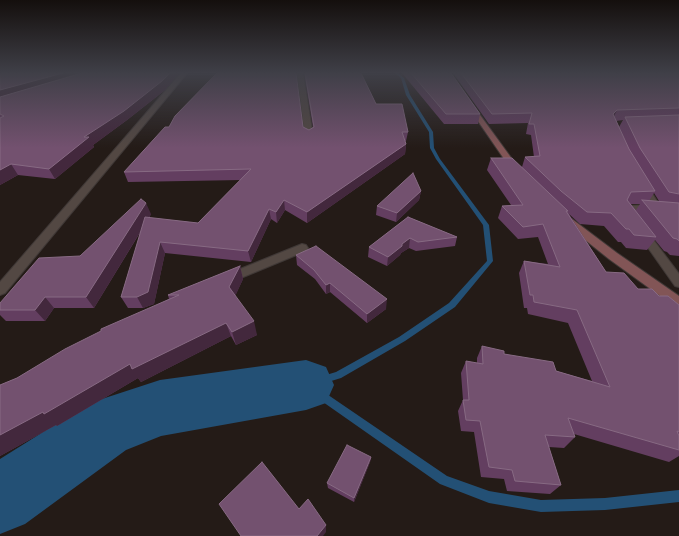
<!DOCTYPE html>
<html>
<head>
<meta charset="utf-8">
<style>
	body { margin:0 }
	canvas { display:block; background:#241b17 }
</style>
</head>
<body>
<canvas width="679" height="536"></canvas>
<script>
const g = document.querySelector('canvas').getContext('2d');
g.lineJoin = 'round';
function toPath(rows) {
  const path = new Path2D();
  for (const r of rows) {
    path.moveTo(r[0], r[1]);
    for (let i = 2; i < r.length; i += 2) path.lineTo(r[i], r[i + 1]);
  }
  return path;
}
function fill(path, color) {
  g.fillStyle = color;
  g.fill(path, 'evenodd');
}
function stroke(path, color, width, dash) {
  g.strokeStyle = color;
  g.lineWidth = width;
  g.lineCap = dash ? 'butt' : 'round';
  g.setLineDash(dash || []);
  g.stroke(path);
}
fill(toPath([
	[395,73,398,73,404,78,410,95,433,132,434,148,440,159,489,225,493,261,455,307,405,341,341,378,315,386,447,476,489,491,541,500,605,498,679,490,679,502,605,510,541,512,489,503,440,484,303,388,301,385,303,382,336,372,399,337,449,303,487,261,483,225,436,159,430,148,429,132,406,95,401,78,395,73]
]), '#235075');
fill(toPath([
	[306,360,326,367,334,385,326,403,306,410,161,436,126,450,25,524,0,534,0,459,83,407,105,398,160,380,306,360]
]), '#235075');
const street = toPath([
	[181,73,187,73,5,293,0,295,0,282,181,73],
	[297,73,303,73,313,136,309,138,305,136,297,73],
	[642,181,645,182,660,206,679,208,679,214,653,211,631,211,636,217,635,219,627,219,621,211,624,206,650,205,637,184,642,181],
	[642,229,646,230,679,274,679,287,675,286,637,232,642,229],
	[302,244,306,245,308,248,306,251,231,282,227,283,223,282,221,279,223,276,302,244]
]);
const secondary = toPath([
	[468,104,472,104,520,170,519,172,513,172,467,105,468,104],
	[568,218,572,219,617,253,679,296,679,308,674,306,609,259,564,223,563,221,568,218]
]);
stroke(street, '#403937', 2);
stroke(secondary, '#403937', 2);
fill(street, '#534843');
fill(secondary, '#825556');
fill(toPath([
	[0,73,179,73,165,90,127,120,93,145,94,147,55,179,18,175,0,185],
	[304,73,361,73,376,104,408,132,406,141,405,141,406,144,405,154,307,223,285,210,277,223,271,219,251,262,165,253,154,304,143,308,128,308,121,297,141,231,94,308,54,308,45,321,6,321,0,315,0,303,151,214,149,218,198,223,241,180,128,182,124,172,303,127,309,130,313,127],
	[402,73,451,73,480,114,478,124,444,124],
	[453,73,679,73,679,256,670,255,667,252,664,251,655,240,647,250,626,248,621,242,618,242,604,226,580,224,569,214,606,272,638,289,659,296,679,305,679,456,669,462,574,434,575,437,564,448,549,447,561,485,550,494,507,491,504,479,481,477,474,432,461,431,458,411,463,400,461,373,466,361,477,363,477,358,482,346,504,354,556,371,592,381,568,323,528,314,527,308,524,308,519,273,524,261,548,264,538,237,518,239,498,218,502,206,511,205,487,170,491,158,522,167,525,157,534,157,531,135,526,134,528,123,489,124],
	[623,120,619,127,629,150,616,121],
	[654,193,659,201,649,201],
	[631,204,640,204,636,210],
	[421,191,419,200,396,222,376,215,377,206],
	[408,217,457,237,455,246,416,251,409,248,401,253,400,255,387,266,368,257,369,247],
	[296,255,386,309,367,323,330,292,326,294,315,279,297,265],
	[240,266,243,279,235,296,257,335,236,345,231,336,141,382,138,378,57,426,56,425,0,456,0,385,17,378,169,299,168,295],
	[371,457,370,462,354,502,328,488,327,483]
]), '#633e60');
fill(toPath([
	[63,73,94,73,0,101,0,90],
	[170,73,179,73,165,90,127,120,93,145,94,147,55,179,49,169,84,137],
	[617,110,612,121,613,114],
	[406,144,405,154,307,223,307,212],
	[11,164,18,175,0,185,0,170],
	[421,191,419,200,396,222,397,213],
	[284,200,285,210,277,223,276,212],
	[146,203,151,214,94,308,86,297],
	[269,209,271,219,251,262,248,251],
	[410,238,409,248,401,253,400,255,387,266,388,257,402,244],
	[160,242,165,253,154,304,143,308,137,297],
	[240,266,243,279,233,301,229,287],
	[330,283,330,292,326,294,326,285],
	[45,297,54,308,45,321,35,310],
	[387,299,386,309,367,323,367,314],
	[254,321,257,335,236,345,232,332],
	[226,323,231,336,141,382,138,378,57,426,56,425,0,456,0,435,130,364],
	[371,457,370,462,354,502,354,498],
	[326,525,326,532,323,536,317,536]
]), '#43283d');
const building = toPath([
	[0,73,63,73,0,90,0,73],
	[82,73,170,73,162,81,124,111,84,137,89,137,49,169,11,164,0,170,0,118,4,116,0,114,0,97,82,73],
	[217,73,296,73,303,127,309,130,314,127,305,73,361,73,376,104,402,104,408,132,402,132,406,144,307,212,284,200,276,212,269,209,248,251,160,242,148,292,137,297,121,297,145,217,198,223,251,169,124,172,165,127,169,127,175,116,217,73],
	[411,73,451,73,480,114,446,114,411,73],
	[461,73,611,73,615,74,679,73,679,108,617,110,613,114,629,149,655,191,631,192,627,200,656,237,634,235,629,229,626,229,611,213,587,212,561,191,525,157,540,156,534,124,529,124,532,113,492,114,461,73],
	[679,115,679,194,669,192,640,148,625,117,679,115],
	[491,158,512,158,568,211,566,211,606,272,624,273,638,289,652,289,659,296,668,296,679,305,679,432,677,431,679,436,679,450,568,418,575,437,545,435,561,485,515,481,512,470,489,467,480,421,466,420,463,400,469,400,466,361,483,364,482,346,504,351,504,354,553,362,556,371,610,387,577,310,534,302,533,295,530,295,524,261,560,267,543,224,523,227,502,206,523,205,491,158],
	[413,173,421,191,397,213,377,206,413,173],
	[141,199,146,203,86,297,45,297,35,310,0,310,0,303,39,258,80,256,141,199],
	[642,200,679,203,679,241,677,239,673,238,642,200],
	[408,217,457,237,418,242,410,238,402,244,402,246,388,257,369,247,408,217],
	[316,246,387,299,367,314,330,283,326,285,314,270,296,255,316,246],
	[240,266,229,287,254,321,232,332,226,323,132,369,130,364,44,414,43,412,0,435,0,385,17,378,65,349,101,331,101,329,179,295,168,295,240,266],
	[347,445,371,457,354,498,327,483,347,445],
	[262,462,299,509,308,499,326,525,317,536,241,536,219,504,262,462]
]);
fill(building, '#73516f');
stroke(building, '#876a83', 1);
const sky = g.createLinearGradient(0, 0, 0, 148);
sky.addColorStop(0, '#140f0d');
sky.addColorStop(0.49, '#3f3f47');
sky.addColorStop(1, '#3f3f4700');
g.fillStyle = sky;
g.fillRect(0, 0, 679, 148);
</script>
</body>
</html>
